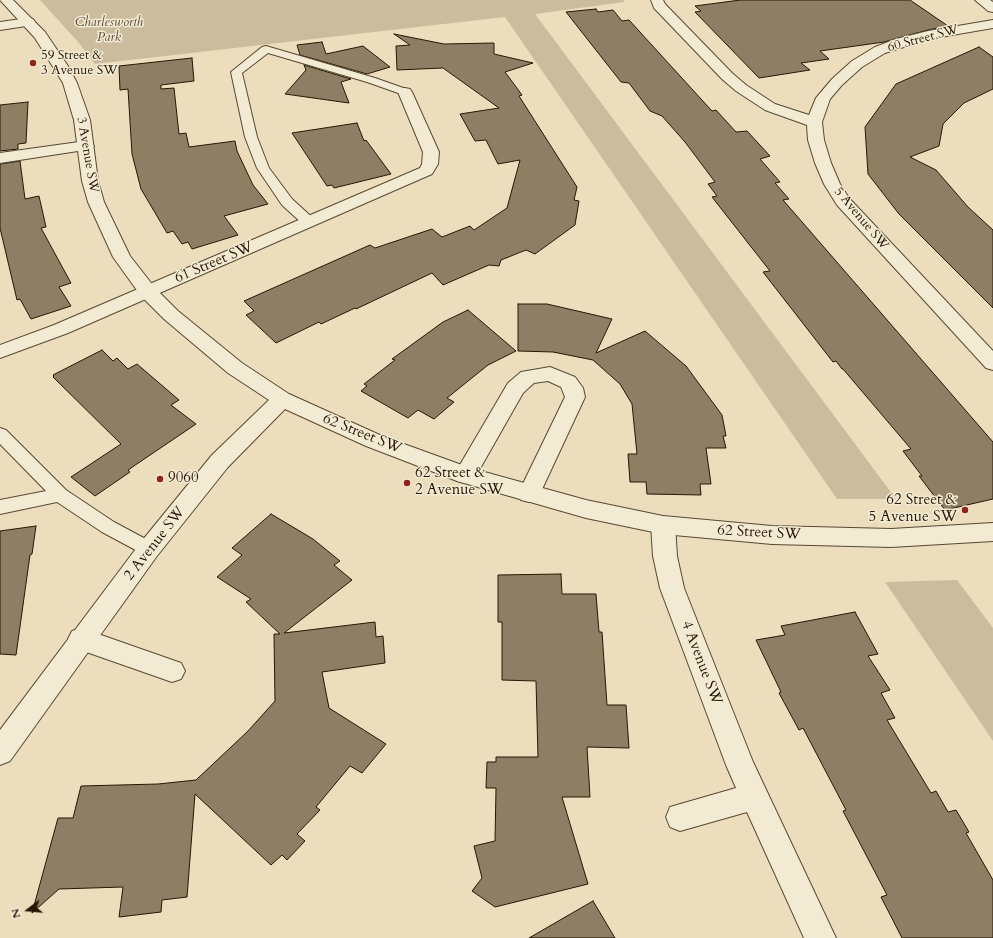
<!DOCTYPE html>
<html>
<head>
<meta charset="utf-8">
<style>
	body { margin:0 }
	#map { position:relative; width:993px; height:938px; overflow:hidden; background:#ecdebc; font-family:Cardo,serif }
	canvas { display:block }
	.north { position:absolute; left:8px; top:890px; width:40px; height:40px; -webkit-text-stroke:3px #f3ead3; paint-order:stroke; rotate:254deg; font-size:11px; font-weight:700; line-height:16px; text-align:center; color:#271604 }
	.north::after { content:''; display:block; margin:auto; width:14px; height:18px; background:#271604; clip-path:polygon(50% 0,100% 100%,50% 72%,0 100%) }
</style>
</head>
<body>
<div id="map">
<canvas width="993" height="938"></canvas>
<div class="north">N</div>
</div>
<script>
const g = document.querySelector('canvas').getContext('2d');
g.lineJoin = 'round';
function fill(path, color) {
  g.fillStyle = color;
  g.fill(path, 'evenodd');
}
function toPath(rows) {
  const path = new Path2D();
  for (const r of rows) {
    path.moveTo(r[0], r[1]);
    for (let i = 2; i < r.length; i += 2) path.lineTo(r[i], r[i + 1]);
  }
  return path;
}
function stroke(path, color, width, dash) {
  g.strokeStyle = color;
  g.lineWidth = width;
  g.lineCap = dash ? 'butt' : 'round';
  g.setLineDash(dash || []);
  g.stroke(path);
}
function label(font, color, halo, rows, align = 'center') {
  g.font = font + ' Cardo,serif';
  g.lineWidth = 3;
  g.setLineDash([]);
  g.textBaseline = 'middle';
  g.strokeStyle = halo;
  g.fillStyle = color;
  for (const [text, x, y, turn = 0] of rows) {
    g.save();
    g.translate(x, y);
    g.rotate((+turn || 0) * Math.PI / 180);
    g.textAlign = isNaN(turn) ? turn : align;
    if (halo) g.strokeText(text, 0, 0);
    g.fillText(text, 0, 0);
    g.restore();
  }
}
fill(toPath([
	[40,0,624,0,624,2,535,14,896,499,837,499,505,17,95,64,79,43],
	[957,580,993,628,993,741,885,582]
]), '#cbbc9d');
const building = toPath([
	[740,0,910,0,948,26,928,30,884,42,820,51,829,59,801,63,810,70,759,78,695,12,701,11,695,6,740,0],
	[596,9,598,12,613,10,622,21,629,20,712,111,716,110,736,132,747,131,770,156,760,159,780,182,775,183,789,199,783,200,993,442,993,499,945,510,919,476,922,476,903,451,911,449,843,369,842,369,836,361,833,362,763,272,770,271,712,197,717,196,708,184,715,182,685,142,662,116,650,111,629,83,621,82,566,12,596,9],
	[394,34,444,44,494,43,494,54,533,63,505,72,522,95,519,96,577,187,574,200,579,201,575,225,535,254,526,250,501,260,499,266,489,265,443,285,432,273,356,309,355,308,321,324,319,322,276,343,246,315,254,311,244,301,370,245,375,248,432,229,442,237,470,226,474,230,507,208,520,160,498,164,486,140,475,141,460,114,499,108,443,68,397,70,396,46,410,45,394,34],
	[322,42,326,54,363,46,390,67,367,74,300,55,297,45,322,42],
	[979,47,993,57,993,89,964,103,943,124,939,146,910,157,936,170,968,207,993,230,993,308,899,214,868,174,865,127,896,84,979,47],
	[192,58,194,81,161,85,161,89,174,88,179,134,186,133,189,147,235,141,237,151,253,185,268,204,224,216,238,235,192,249,188,242,182,244,173,231,167,233,141,189,132,154,128,89,120,90,119,66,192,58],
	[304,65,351,79,341,82,349,103,285,94,306,70,304,65],
	[28,102,26,143,18,144,18,149,0,151,0,105,28,102],
	[357,123,364,141,366,140,391,174,334,188,332,185,327,186,292,133,357,123],
	[20,161,25,199,39,196,46,227,41,228,71,283,59,287,71,306,31,319,20,299,17,300,0,228,0,164,20,161],
	[518,304,547,304,612,319,596,353,645,331,686,366,722,415,726,436,723,436,726,448,706,448,711,484,700,484,701,495,647,494,646,482,630,482,628,454,637,454,632,404,620,384,593,360,553,352,518,351,518,304],
	[468,310,516,351,488,365,447,398,454,402,434,419,418,410,408,418,361,391,367,386,364,384,395,360,392,359,443,322,468,310],
	[102,350,113,361,117,358,128,369,137,364,179,400,171,405,196,424,128,470,130,472,95,496,71,477,121,444,53,377,54,376,53,375,102,350],
	[271,514,313,539,340,561,334,565,352,580,284,633,375,622,376,637,383,636,385,663,322,672,329,708,386,744,362,773,350,766,316,807,320,810,297,834,305,841,287,860,282,855,271,865,195,794,187,897,162,900,161,912,119,917,123,887,59,889,32,913,58,818,73,818,81,786,158,784,196,780,248,731,275,701,274,634,280,634,246,602,251,599,217,577,242,555,232,548,271,514],
	[36,526,32,554,30,555,16,655,0,654,0,531,36,526],
	[561,574,562,594,596,594,599,632,602,632,607,705,626,705,629,748,587,747,590,797,562,797,588,884,495,907,472,891,482,878,474,846,495,841,496,788,486,788,487,762,496,762,496,757,538,757,536,681,502,680,502,622,498,622,498,575,561,574],
	[855,612,878,654,868,656,890,690,881,693,895,718,887,720,931,793,936,791,948,812,956,810,969,832,966,833,993,880,993,938,902,938,881,897,887,895,843,811,846,810,803,728,799,730,779,693,781,692,756,640,785,635,781,626,855,612],
	[593,901,615,938,529,938,593,901]
]);
fill(building, '#8d7e64');
stroke(building, '#271604', 1);
const service = toPath([
	[266,46,375,78,409,90,411,92,409,94,401,94,367,82,268,53,242,73,257,137,269,168,292,199,314,219,316,222,314,225,304,225,282,205,257,168,245,137,231,72,262,47,266,46],
	[0,428,6,430,66,490,114,522,155,544,158,549,155,554,149,556,143,554,102,532,57,502,0,514,0,500,46,491,0,444,0,428]
]);
const minor = toPath([
	[651,0,663,0,665,4,732,73,746,85,775,104,809,115,816,98,832,79,852,61,875,47,896,39,928,31,993,20,993,28,929,39,885,53,862,67,842,85,830,99,822,122,824,140,831,163,840,184,849,198,993,351,993,370,986,368,837,205,824,184,815,163,808,140,807,125,765,110,736,91,722,79,654,8,651,0],
	[975,0,990,0,993,2,993,12,988,11,975,0],
	[28,18,33,19,35,22,33,25,0,30,0,22,28,18],
	[405,88,410,89,412,92,439,152,438,164,432,174,68,333,0,358,0,345,54,325,420,168,422,164,423,152,398,92,400,89,405,88],
	[86,141,91,143,94,146,91,149,0,163,0,153,86,141],
	[550,367,575,377,583,388,585,397,537,500,529,502,521,500,518,494,565,397,561,387,548,381,534,383,523,393,473,481,465,483,457,481,454,475,508,383,521,372,550,367],
	[663,516,671,519,675,525,677,556,684,588,753,762,836,938,804,938,747,812,680,831,670,827,666,817,670,807,736,788,726,765,660,588,653,556,651,525,655,519,663,516],
	[81,628,181,663,185,671,181,679,172,682,72,647,68,639,72,631,81,628]
]);
const tertiary = toPath([
	[0,0,13,0,45,32,68,66,77,83,90,120,98,181,104,202,130,256,155,288,178,311,242,363,289,394,382,436,470,468,586,500,663,516,772,526,891,529,993,523,993,541,891,547,772,544,663,534,586,518,457,481,366,446,285,409,228,467,157,556,10,761,0,765,0,730,141,542,212,455,269,400,228,373,164,319,141,296,113,257,88,202,82,181,74,120,63,83,35,38,0,0]
]);
stroke(service, '#584832', 2);
stroke(minor, '#584832', 2);
stroke(tertiary, '#584832', 2);
fill(service, '#f3ead3');
fill(minor, '#f3ead3');
fill(tertiary, '#f3ead3');
for (const [x, y, r, color] of [
	[33,63,4,"#8f2418"],
	[160,479,4,"#8f2418"],
	[407,483,4,"#8f2418"],
	[965,510,4,"#8f2418"]
]) {
  const dot = new Path2D();
  dot.arc(x, y, r, 0, 2 * Math.PI);
  g.fillStyle = color;
  g.fill(dot);
  stroke(dot, '#f3ead3', 1.5);
}
label('italic 13px', '#584832', '#f3ead3', [
	["Charlesworth",109,23],
	["Park",109,38]
]);
label('13px', '#271604', '#f3ead3', [
	["60 Street SW",923,39,-15],
	["3 Avenue SW",87,155,80],
	["5 Avenue SW",861,219,50]
]);
label('13px', '#271604', '#f3ead3', [
	["59 Street &",41,56],
	["3 Avenue SW",41,71]
], 'left');
label('15px', '#271604', '#f3ead3', [
	["61 Street SW",214,263,-23],
	["62 Street SW",362,434,22],
	["62 Street SW",759,533,3],
	["2 Avenue SW",155,544,-52],
	["4 Avenue SW",701,663,69]
]);
label('15px', '#271604', '#f3ead3', [
	["62 Street &",415,474],
	["2 Avenue SW",415,491],
	["9060",168,479],
	["62 Street &",957,501,"right"],
	["5 Avenue SW",957,518,"right"]
], 'left');
</script>
</body>
</html>
